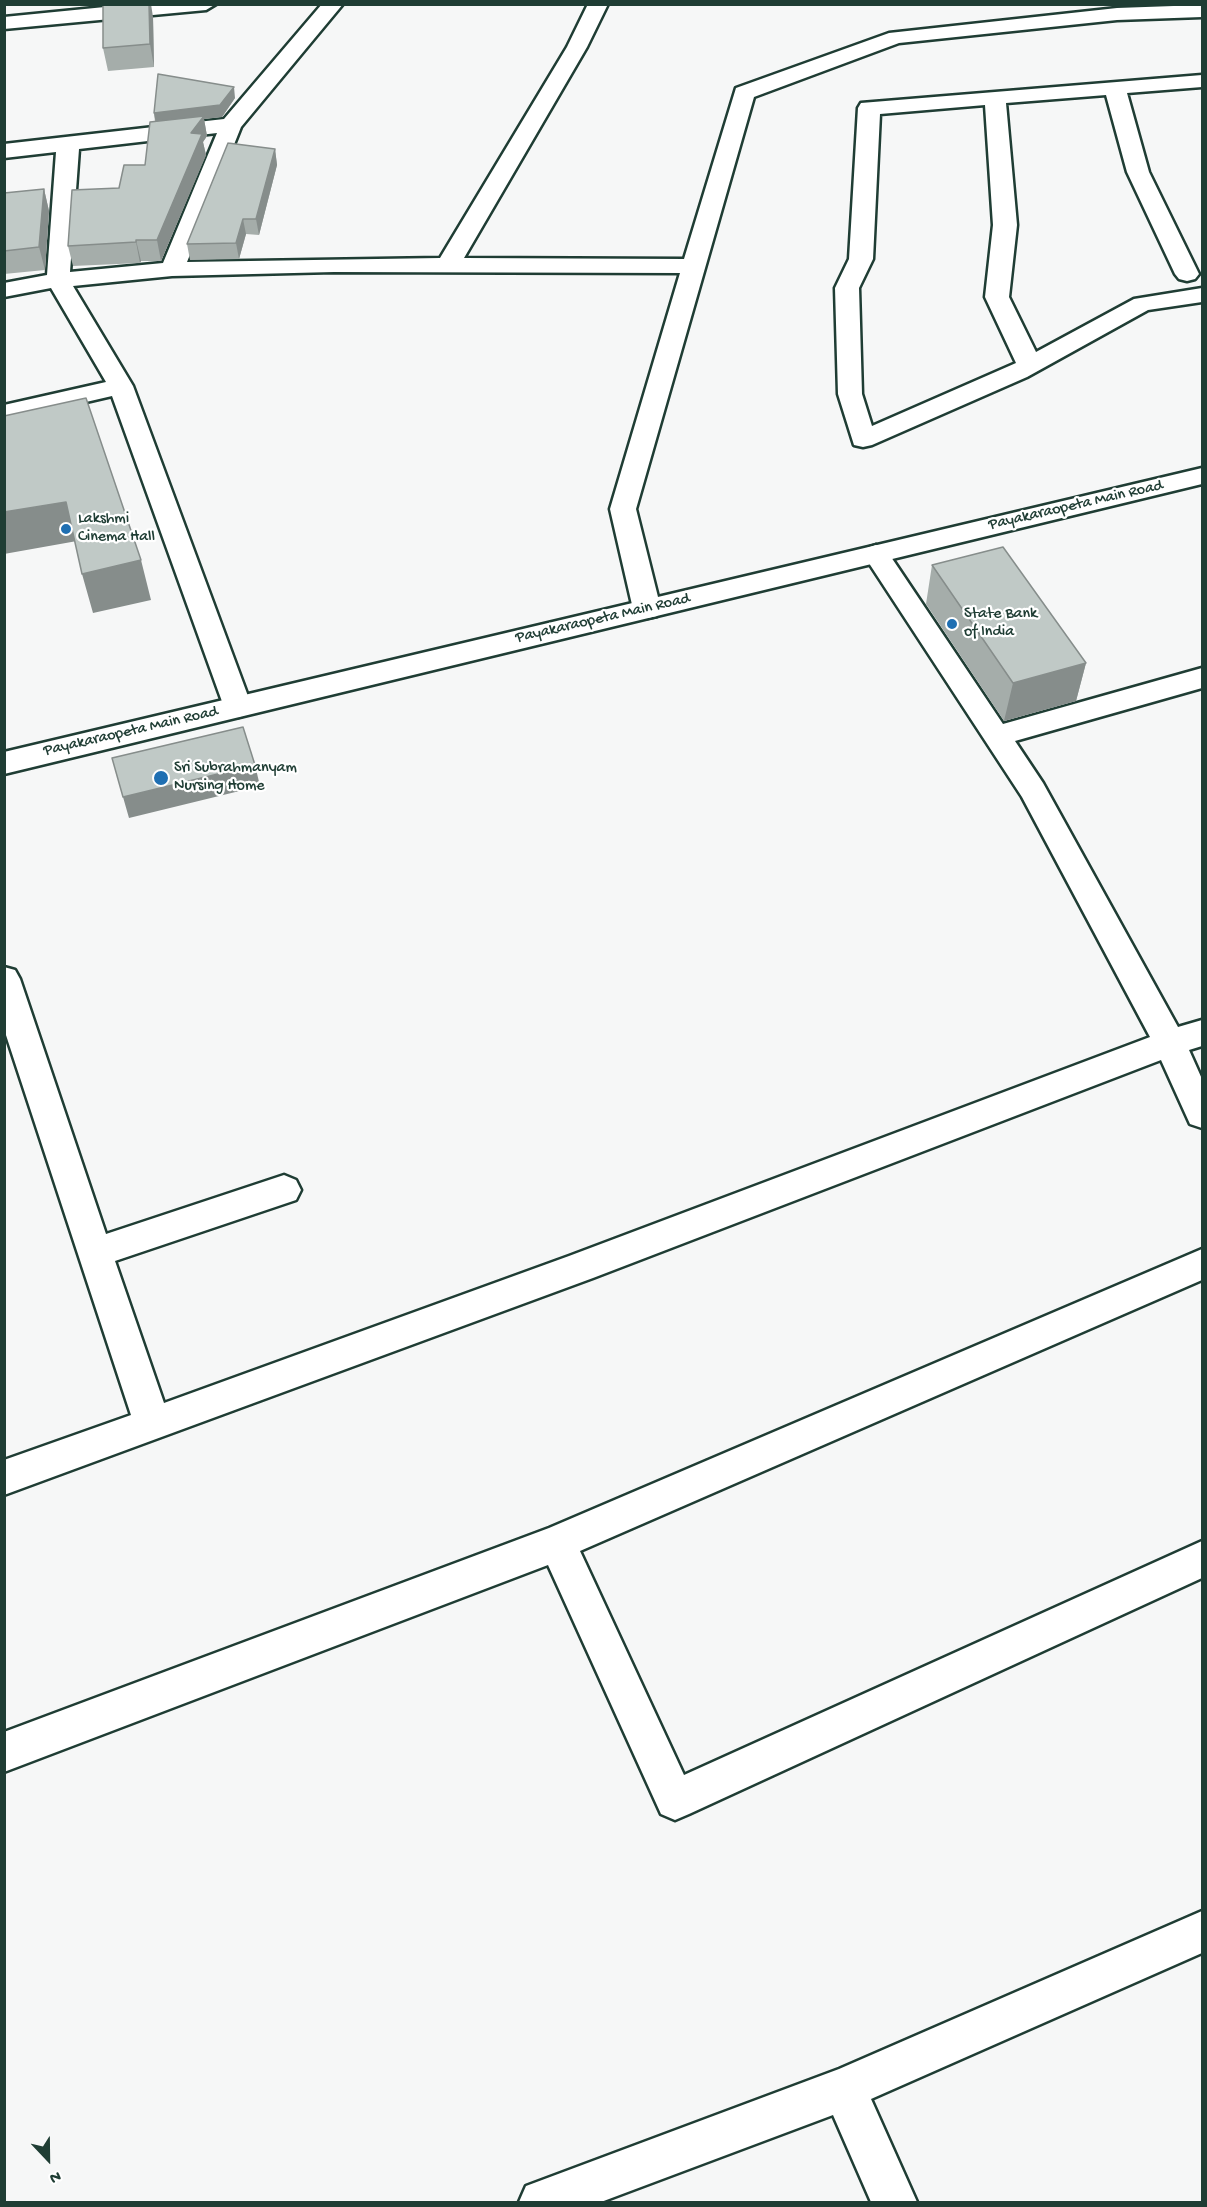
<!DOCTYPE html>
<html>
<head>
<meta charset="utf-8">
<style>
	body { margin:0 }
	#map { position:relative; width:1207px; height:2207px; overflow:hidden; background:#f6f7f7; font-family:"Gochi Hand",sans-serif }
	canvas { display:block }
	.frame { position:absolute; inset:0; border:6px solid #1f3d34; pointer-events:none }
	.north { position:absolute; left:18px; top:2129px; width:60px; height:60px; -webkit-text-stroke:4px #fff; paint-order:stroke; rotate:158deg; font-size:16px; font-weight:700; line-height:24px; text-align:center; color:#1f3d34 }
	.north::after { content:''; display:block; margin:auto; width:21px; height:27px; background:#1f3d34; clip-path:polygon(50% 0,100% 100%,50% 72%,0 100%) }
</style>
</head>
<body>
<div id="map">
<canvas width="1207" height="2207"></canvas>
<div class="frame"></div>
<div class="north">N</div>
</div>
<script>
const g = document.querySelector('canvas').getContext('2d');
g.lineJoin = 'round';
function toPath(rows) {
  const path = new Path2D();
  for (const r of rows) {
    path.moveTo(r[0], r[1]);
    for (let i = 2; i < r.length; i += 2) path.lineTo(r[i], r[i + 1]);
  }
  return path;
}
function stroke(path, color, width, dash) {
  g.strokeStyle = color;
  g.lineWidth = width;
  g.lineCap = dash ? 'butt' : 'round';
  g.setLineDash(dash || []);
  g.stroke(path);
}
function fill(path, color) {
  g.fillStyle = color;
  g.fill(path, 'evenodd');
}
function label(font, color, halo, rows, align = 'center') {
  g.font = font + ' "Gochi Hand",sans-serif';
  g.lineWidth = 4.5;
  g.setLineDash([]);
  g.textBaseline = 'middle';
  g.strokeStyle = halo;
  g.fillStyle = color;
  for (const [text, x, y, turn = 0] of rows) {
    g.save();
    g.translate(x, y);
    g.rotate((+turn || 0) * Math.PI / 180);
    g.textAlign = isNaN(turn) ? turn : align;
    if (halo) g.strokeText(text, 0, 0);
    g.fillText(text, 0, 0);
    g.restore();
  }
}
const street = toPath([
	[135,4,216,4,206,10,4,29,4,17,135,4],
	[322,4,343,4,241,127,187,262,440,258,567,47,588,4,608,4,587,47,464,258,684,259,736,88,889,33,1117,8,1202,5,1202,17,1117,20,899,43,754,97,636,509,661,609,657,616,647,618,637,616,633,609,610,509,680,273,334,272,172,276,73,286,133,386,252,707,248,714,238,717,228,714,224,707,112,396,4,421,4,405,106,382,51,288,4,297,4,283,47,275,56,152,4,158,4,144,224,119,322,4],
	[217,133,163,263,70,272,79,149,217,133],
	[1202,75,1202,87,1127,93,1149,172,1199,274,1195,279,1187,281,1179,279,1175,274,1127,172,1106,95,1006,103,1017,225,1009,297,1036,352,1134,299,1202,288,1202,302,1148,310,1027,377,872,445,863,447,854,445,838,394,835,288,849,259,858,108,861,103,1202,75],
	[985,105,993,225,985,297,1016,363,872,426,862,394,859,288,873,259,880,114,985,105],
	[876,545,885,548,1003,724,1202,668,1202,688,1015,741,1043,783,1178,1027,1202,1020,1202,1046,1189,1050,1202,1079,1202,1128,1190,1124,1161,1060,593,1278,4,1495,4,1460,131,1415,4,1029,4,967,15,970,20,979,106,1234,284,1175,296,1180,301,1190,296,1200,115,1261,164,1403,569,1256,1150,1037,1022,797,863,554,867,548,876,545],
	[1202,1249,1202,1280,580,1551,684,1775,1202,1541,1202,1578,689,1814,675,1820,661,1814,548,1565,4,1772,4,1732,549,1528,1202,1249],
	[1202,1911,1202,1953,871,2099,917,2202,871,2202,833,2115,601,2202,519,2202,526,2186,839,2069,1202,1911]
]);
const secondary = toPath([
	[1202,468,1202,484,4,774,4,752,1202,468]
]);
stroke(street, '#1f3d34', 5);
stroke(secondary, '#1f3d34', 5);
fill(street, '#fff');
fill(secondary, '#fff');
fill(toPath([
	[153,17,154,67,108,71,103,48],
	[235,98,222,117,204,119,207,136,203,142,206,155,161,261,141,261,140,263,73,266,68,246,119,188,145,165,155,122,154,113],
	[275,149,277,165,259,235,246,234,239,259,190,260,187,244],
	[44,189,49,211,45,270,4,274,4,193],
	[932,565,1086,663,1076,701,1004,721,926,604]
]), '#a5adaa');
fill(toPath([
	[149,4,151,4,153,17,154,67,150,44],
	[234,87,235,98,222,117,204,119,207,136,203,142,206,155,161,261,157,240,156,124,154,113],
	[275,149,277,165,259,235,256,219],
	[44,189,49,211,45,270,39,247],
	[243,219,246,234,239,259,236,243],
	[136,240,141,261,140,263,136,242],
	[66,502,77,541,4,554,4,512],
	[141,560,151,600,93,613,82,574],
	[1086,663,1076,701,1004,721,1013,683],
	[255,765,260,786,129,818,123,797]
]), '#868d8b');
const building = toPath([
	[103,4,149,4,150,44,103,48,103,4],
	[158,74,234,87,220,105,154,113,158,74],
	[204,116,191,133,202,134,157,240,136,240,136,242,68,246,72,190,119,188,124,165,145,165,150,122,204,116],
	[228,143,275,149,256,219,243,219,236,243,187,244,228,143],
	[44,189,39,247,4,251,4,193,44,189],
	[86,398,141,560,82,574,66,502,4,512,4,416,86,398],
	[1003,547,1086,663,1013,683,932,565,1003,547],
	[243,727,255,765,123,797,112,758,243,727]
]);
fill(building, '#c0c9c6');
stroke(building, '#868d8b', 1.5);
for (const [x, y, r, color] of [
	[66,529,6,"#1f6fb2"],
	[952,624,6,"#1f6fb2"],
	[161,778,8,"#1f6fb2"]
]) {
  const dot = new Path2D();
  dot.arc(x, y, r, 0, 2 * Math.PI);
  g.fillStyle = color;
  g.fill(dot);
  stroke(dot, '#fff', 2);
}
label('16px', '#1f3d34', '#fff', [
	["Payakaraopeta Main Road",1076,506,-13],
	["Payakaraopeta Main Road",603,619,-13],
	["Payakaraopeta Main Road",131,732,-13]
]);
label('16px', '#1f3d34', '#fff', [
	["Lakshmi",78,520],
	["Cinema Hall",78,538],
	["State Bank",964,615],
	["of India",964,633],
	["Sri Subrahmanyam",174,769],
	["Nursing Home",174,787]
], 'left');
</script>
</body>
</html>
